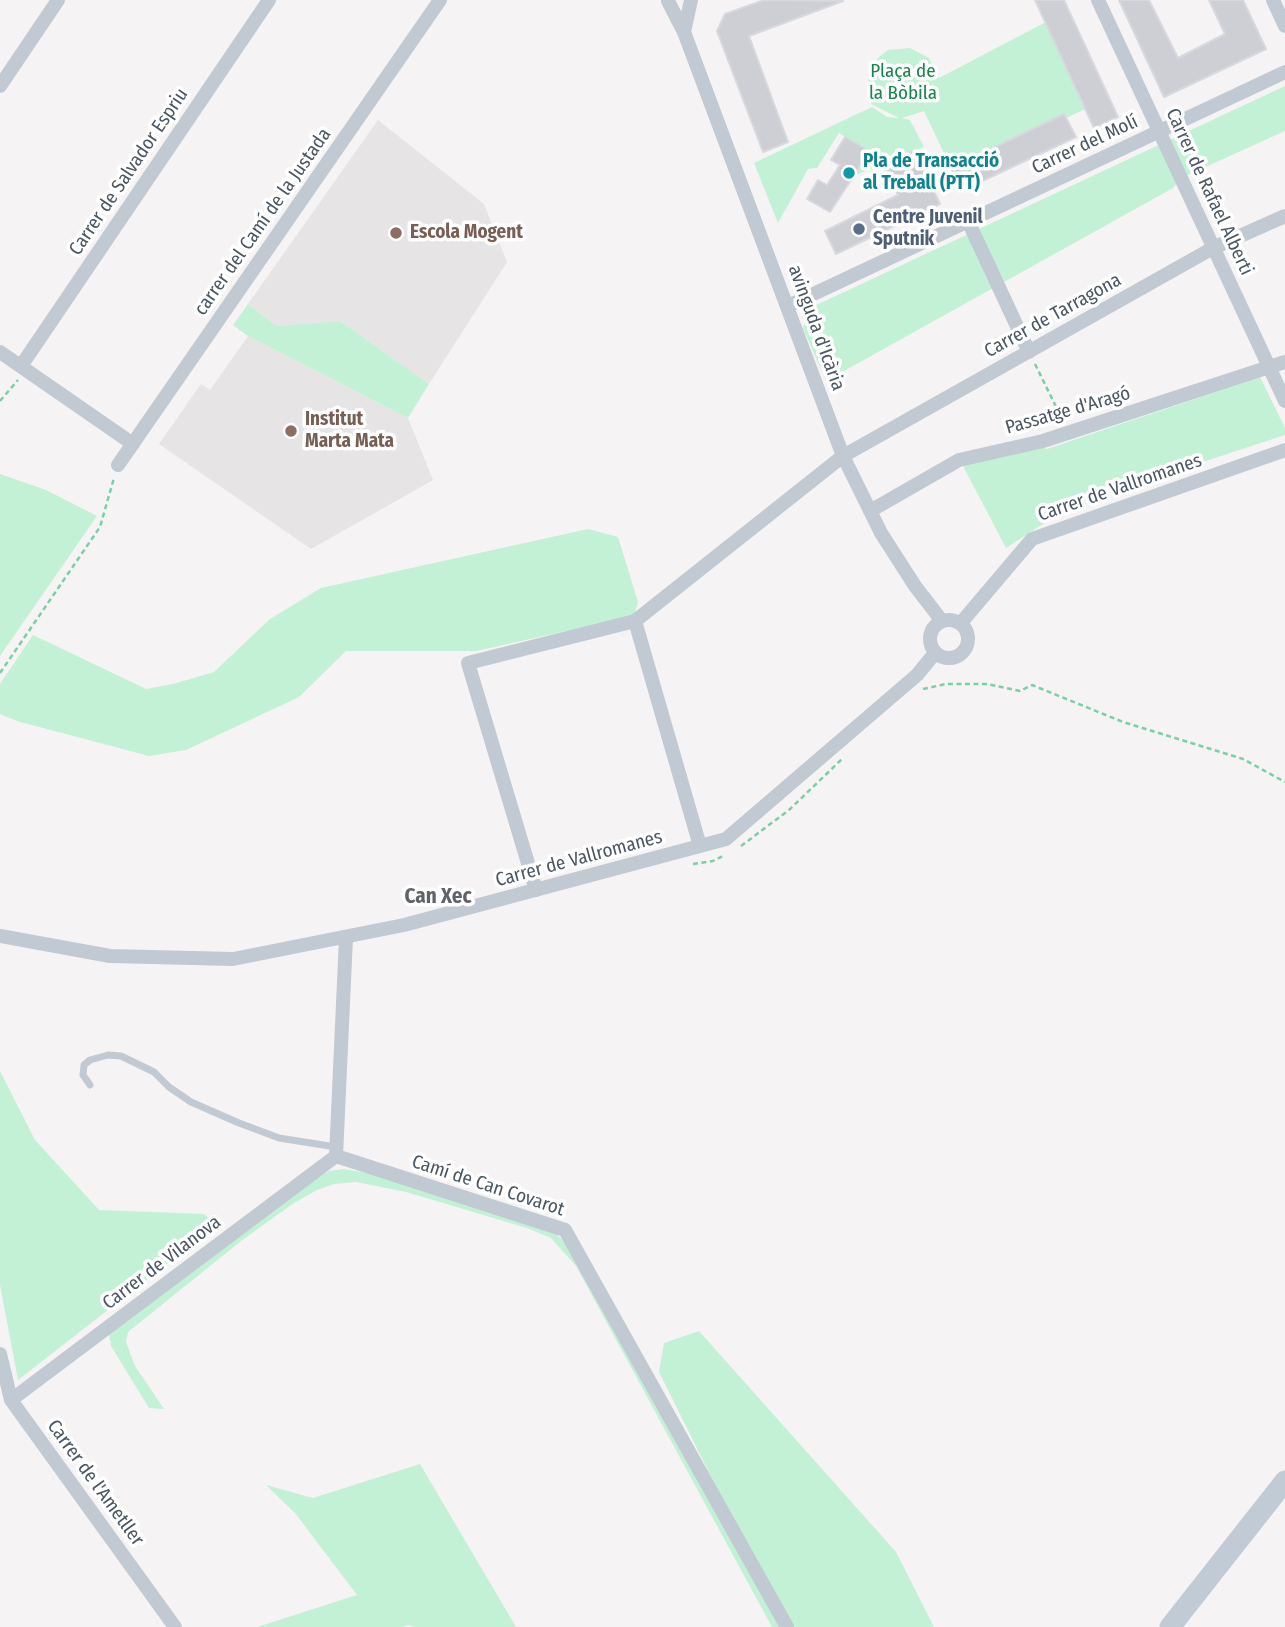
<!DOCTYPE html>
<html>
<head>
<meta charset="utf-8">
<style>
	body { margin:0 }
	canvas { display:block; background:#f5f3f3 }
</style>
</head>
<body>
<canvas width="1285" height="1627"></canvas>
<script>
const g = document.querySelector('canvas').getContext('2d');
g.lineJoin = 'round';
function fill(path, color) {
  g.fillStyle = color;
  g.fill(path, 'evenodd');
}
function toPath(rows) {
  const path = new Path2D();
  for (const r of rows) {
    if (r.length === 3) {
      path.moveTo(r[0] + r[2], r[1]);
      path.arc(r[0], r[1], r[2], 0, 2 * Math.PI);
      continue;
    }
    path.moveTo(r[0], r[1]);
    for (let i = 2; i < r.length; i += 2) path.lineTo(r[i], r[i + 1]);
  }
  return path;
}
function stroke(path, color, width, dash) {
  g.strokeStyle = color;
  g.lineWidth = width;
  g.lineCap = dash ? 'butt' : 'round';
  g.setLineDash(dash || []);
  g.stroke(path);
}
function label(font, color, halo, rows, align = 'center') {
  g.font = font + ' "Fira Sans Condensed",sans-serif';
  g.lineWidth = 7;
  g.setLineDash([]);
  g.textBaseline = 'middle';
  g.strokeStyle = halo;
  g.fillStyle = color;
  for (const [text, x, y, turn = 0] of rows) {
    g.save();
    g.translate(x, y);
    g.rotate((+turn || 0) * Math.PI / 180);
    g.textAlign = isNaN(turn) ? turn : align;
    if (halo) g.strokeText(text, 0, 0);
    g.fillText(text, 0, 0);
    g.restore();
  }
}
fill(toPath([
	[378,120,484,204,507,262,429,384,340,321,276,326,248,304],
	[248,336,408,418,433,480,311,549,159,444,201,384,210,390]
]), '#e6e4e5');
fill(toPath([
	[1046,22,1085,109,1066,118,1063,114,951,168,924,111,902,118,910,120,924,147,856,175,870,151,839,133,817,168,808,169,778,223,754,163,872,107,887,117,899,118,871,104,868,76,872,66,879,57,888,50,910,48,929,58,939,78],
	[1285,86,1285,131,1181,178,1173,188,826,381,803,328,810,308],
	[248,304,276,326,340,321,429,384,408,418,248,336,233,325],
	[1260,377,1285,428,1285,435,1072,505,1006,548,962,464,1035,444,1047,449],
	[0,474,46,490,97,516,0,656],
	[588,529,618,537,638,602,634,616,476,651,346,651,299,697,186,750,149,756,17,721,0,714,0,684,33,635,146,689,173,684,214,672,270,619,321,588],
	[0,1071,35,1140,99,1210,204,1214,217,1225,18,1380,0,1285],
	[343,1169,374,1174,555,1233,574,1251,780,1627,772,1627,576,1266,551,1238,527,1228,406,1192,356,1182,334,1184,317,1190,294,1203,241,1241,128,1332,126,1342,135,1366,164,1409,149,1408,111,1346,109,1334,308,1182,329,1171],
	[699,1331,896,1552,934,1627,786,1627,659,1372,664,1343],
	[420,1464,516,1627,414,1627,408,1625,403,1627,257,1627,357,1595,295,1513,266,1485,313,1498]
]), '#c3f1d5');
const building = toPath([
	[764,0,843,1,749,36,788,142,763,152,717,31,725,14,764,0],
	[1035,0,1064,0,1118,117,1094,128,1035,0],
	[1119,0,1149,0,1178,58,1225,34,1209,0,1243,0,1266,49,1164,97,1119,0],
	[1064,114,1076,137,963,190,951,168,1064,114],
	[845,137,870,151,830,212,807,199,818,180,827,185,840,165,831,160,845,137],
	[915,150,940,204,836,254,825,231,898,195,883,164,915,150]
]);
fill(building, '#cdcfd5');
stroke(building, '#d7d9de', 2);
stroke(toPath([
	[1035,364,1063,421],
	[0,401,18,380],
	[0,673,100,527,114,478],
	[923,689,946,684,987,684,1020,691,1032,685,1123,722,1243,759,1285,782],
	[741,846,789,810,842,759],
	[693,864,713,861,723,856]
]), '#7ad0a6', 2.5, [5, 3.5]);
stroke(toPath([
	[90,1085,83,1075,84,1065,90,1060,108,1055,121,1056,154,1072,169,1087,191,1102,239,1123,279,1138,336,1147]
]), '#c1cad2', 7);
stroke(toPath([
	[1098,0,1285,401],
	[1273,0,1285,26],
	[668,1,684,32,843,456,881,533,915,586,942,621],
	[684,32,691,0],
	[0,86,58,0],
	[968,221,1029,352],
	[788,306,1285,72],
	[0,352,133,444],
	[21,366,269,0],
	[118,465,440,0],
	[870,511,959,460,1043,441,1285,362],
	[949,639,19],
	[635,621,700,846],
	[960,624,1032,539,1285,450],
	[536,890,468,663,635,621,843,456,1213,248,1285,216],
	[0,936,110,956,233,959,404,925,726,839,917,675,935,653],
	[336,1156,565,1230,787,1627],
	[336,1156,346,938],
	[0,1354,11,1400,175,1627],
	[11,1400,336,1156]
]), '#c1cad2', 14);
stroke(toPath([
	[1170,1627,1285,1481]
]), '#c1cbd6', 21);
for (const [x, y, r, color] of [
	[849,173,7,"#0f9aa8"],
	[859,229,7,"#5c6f8a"],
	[396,233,7,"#8d6e63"],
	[291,431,7,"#8d6e63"]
]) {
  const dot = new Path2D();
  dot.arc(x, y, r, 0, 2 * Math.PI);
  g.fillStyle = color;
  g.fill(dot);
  stroke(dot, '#fff', 2.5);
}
label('19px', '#17864f', '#fff', [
	["Plaça de",903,72],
	["la Bòbila",903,94]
]);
label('19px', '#4a5661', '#fff', [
	["Carrer del Molí",1085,145,-25],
	["Carrer de Salvador Espriu",129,172,-56],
	["Carrer de Rafael Alberti",1209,192,65],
	["carrer del Camí de la Justada",263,222,-55],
	["Carrer de Tarragona",1053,316,-29],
	["avinguda d'Icària",816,328,70],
	["Passatge d'Aragó",1068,411,-16],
	["Carrer de Vallromanes",1120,488,-19],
	["Carrer de Vallromanes",579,859,-15],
	["Camí de Can Covarot",488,1186,18],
	["Carrer de Vilanova",162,1263,-37],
	["Carrer de l'Ametller",95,1483,54]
]);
label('bold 19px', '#0d838f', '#fff', [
	["Pla de Transacció",863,162],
	["al Treball (PTT)",863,184]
], 'left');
label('bold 19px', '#4e5e75', '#fff', [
	["Centre Juvenil",873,218],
	["Sputnik",873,240]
], 'left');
label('bold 19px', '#785e54', '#fff', [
	["Escola Mogent",410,233],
	["Institut",305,420],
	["Marta Mata",305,442]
], 'left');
label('bold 21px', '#5f6368', '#fff', [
	["Can Xec",438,897]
]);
</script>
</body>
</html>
